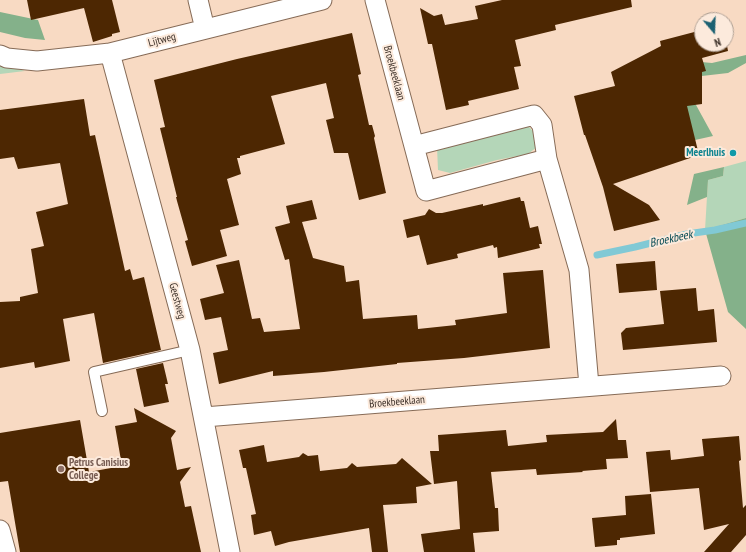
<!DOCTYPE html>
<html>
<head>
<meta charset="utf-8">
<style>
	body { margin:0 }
	#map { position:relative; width:746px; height:552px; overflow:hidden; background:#f8dac3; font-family:"PT Sans Narrow",sans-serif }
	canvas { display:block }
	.north { position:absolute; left:694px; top:12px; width:40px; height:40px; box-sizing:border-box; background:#fceadc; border:1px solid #afa094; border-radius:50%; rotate:161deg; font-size:11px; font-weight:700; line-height:16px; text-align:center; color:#3c3028 }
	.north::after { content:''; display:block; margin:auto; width:14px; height:18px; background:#1c6172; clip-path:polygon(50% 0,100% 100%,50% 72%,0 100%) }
</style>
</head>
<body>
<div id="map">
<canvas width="746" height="552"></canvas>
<div class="north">N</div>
</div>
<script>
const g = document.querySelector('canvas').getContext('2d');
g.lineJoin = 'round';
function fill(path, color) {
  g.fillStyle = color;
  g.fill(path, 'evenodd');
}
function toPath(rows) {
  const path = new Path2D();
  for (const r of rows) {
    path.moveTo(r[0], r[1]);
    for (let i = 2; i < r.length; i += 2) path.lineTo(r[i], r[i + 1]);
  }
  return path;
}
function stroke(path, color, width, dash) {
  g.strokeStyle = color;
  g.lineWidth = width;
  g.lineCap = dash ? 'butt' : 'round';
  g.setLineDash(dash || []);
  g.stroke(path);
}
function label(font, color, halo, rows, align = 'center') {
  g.font = font + ' "PT Sans Narrow",sans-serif';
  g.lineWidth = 4;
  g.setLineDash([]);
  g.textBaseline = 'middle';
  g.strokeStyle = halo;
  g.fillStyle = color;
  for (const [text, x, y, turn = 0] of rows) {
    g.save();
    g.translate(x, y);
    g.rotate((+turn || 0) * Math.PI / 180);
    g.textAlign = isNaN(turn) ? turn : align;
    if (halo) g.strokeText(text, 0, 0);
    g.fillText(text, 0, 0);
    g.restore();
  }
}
fill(toPath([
	[0,64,25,71,0,74],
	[529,127,536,134,537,147,528,154,497,160,450,173,438,170,437,147,518,128],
	[746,161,746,218,705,230,708,180,723,176,724,167]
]), '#b4d6b8');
fill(toPath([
	[0,12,38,20,45,40,25,38,0,32],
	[746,55,746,63,728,73,693,77,690,94,713,136,695,140,670,71,701,62,712,63],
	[724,167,723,176,708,180,707,197,687,205,694,174],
	[746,218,746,329,728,312,705,230]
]), '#84b18a');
stroke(toPath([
	[597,255,635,247,687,234,715,230,746,223]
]), '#81c9d5', 7);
fill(toPath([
	[27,0,112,0,120,32,112,34,112,36,93,42,84,8,31,20],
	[502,0,631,0,632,7,555,25,556,30,515,40,521,66,514,67,519,89,468,101,469,105,446,110,432,44,428,44,420,8,434,16,442,14,445,25,478,19,475,6],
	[702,30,702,44,726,44,726,40,728,51,702,58,706,71,702,72,702,104,687,106,699,155,613,184,649,205,660,220,614,231,603,187,585,135,584,135,574,96,615,86,611,72,661,46,660,41],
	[352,33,361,74,358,75,369,125,372,125,375,136,374,138,386,193,359,200,348,153,334,153,326,120,334,118,326,83,271,96,285,144,240,156,240,158,237,158,241,174,227,179,239,225,220,230,227,256,192,266,185,241,188,240,177,201,176,197,177,197,160,128,165,127,154,80,237,59],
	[84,99,90,136,95,135,125,271,130,269,133,280,144,277,161,350,103,363,94,313,63,319,70,361,35,368,34,362,0,368,0,302,20,301,20,297,38,293,31,249,44,246,36,212,68,204,60,163,18,169,14,157,0,159,0,110],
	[520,197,521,201,524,201,530,228,538,226,542,244,539,244,540,248,498,258,497,247,494,248,493,245,457,254,458,258,427,265,419,235,407,238,403,220,425,215,429,209,436,213,442,213,483,204,483,206],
	[312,200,317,219,302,222,313,258,344,266,346,282,359,280,363,319,417,315,418,329,456,325,455,320,507,313,503,273,543,270,550,348,464,358,397,363,397,364,324,372,273,376,273,371,219,384,213,353,228,350,221,317,205,320,200,299,224,293,216,265,239,260,252,319,260,318,264,332,300,329,289,259,285,260,275,227,290,223,286,206],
	[655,261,657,290,619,293,616,264],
	[696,288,698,311,714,309,717,342,623,350,621,333,626,328,664,324,660,291],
	[163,363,168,384,165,384,169,402,144,407,136,369],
	[134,408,176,431,171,438,177,470,191,467,180,482,185,507,191,506,201,552,20,552,8,481,0,482,0,433,80,420,89,472,122,466,115,426,137,422],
	[616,419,618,440,626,440,628,458,606,459,607,469,582,471,583,472,537,475,536,469,491,472,495,508,498,508,499,531,473,533,475,552,424,552,421,534,460,529,457,481,434,484,430,451,439,451,438,435,506,430,508,446,547,442,546,435,603,432],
	[739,436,741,460,739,461,743,508,746,505,746,535,731,552,704,552,729,524,704,530,699,488,650,492,646,452,670,450,671,460,704,456,702,439],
	[264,445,267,462,299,457,303,453,308,456,318,455,320,471,347,468,352,463,357,467,396,464,402,458,432,484,416,487,417,503,383,505,388,552,372,552,369,528,289,542,275,546,271,531,254,535,251,515,256,514,246,468,243,468,239,450],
	[651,494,655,534,620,538,620,540,617,540,617,545,595,547,592,518,626,515,625,496]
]), '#4d2702');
const service = toPath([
	[102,411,94,372,190,350]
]);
const minor = toPath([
	[198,0,205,29],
	[375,0,414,146,534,115,542,125,547,159,579,270,589,386],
	[110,53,190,350,230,552],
	[0,55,7,58,37,61,110,53,322,0],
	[414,146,426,191,547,159],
	[204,417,721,376],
	[0,530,6,552]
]);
stroke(service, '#866b57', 12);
stroke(minor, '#866b57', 21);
stroke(service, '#fff', 10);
stroke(minor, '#fff', 19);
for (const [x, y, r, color] of [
	[733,153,4,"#0f9aa8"],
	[61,469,4,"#8d6e63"]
]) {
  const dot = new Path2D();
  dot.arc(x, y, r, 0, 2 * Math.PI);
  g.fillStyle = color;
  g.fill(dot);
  stroke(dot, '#fceadc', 1.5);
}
label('11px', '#3c3028', '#fceadc', [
	["Lijtweg",162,40,-15],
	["Broekbeeklaan",394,73,75],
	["Geestweg",177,301,75],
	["Broekbeeklaan",397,402,-5]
]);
label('bold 11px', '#0d838f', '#fceadc', [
	["Meerlhuis",725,153]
], 'right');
label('bold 11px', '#785e54', '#fceadc', [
	["Petrus Canisius",69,463],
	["College",69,476]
], 'left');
label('italic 12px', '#064a53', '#fceadc', [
	["Broekbeek",671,239,-12]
]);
</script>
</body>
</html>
